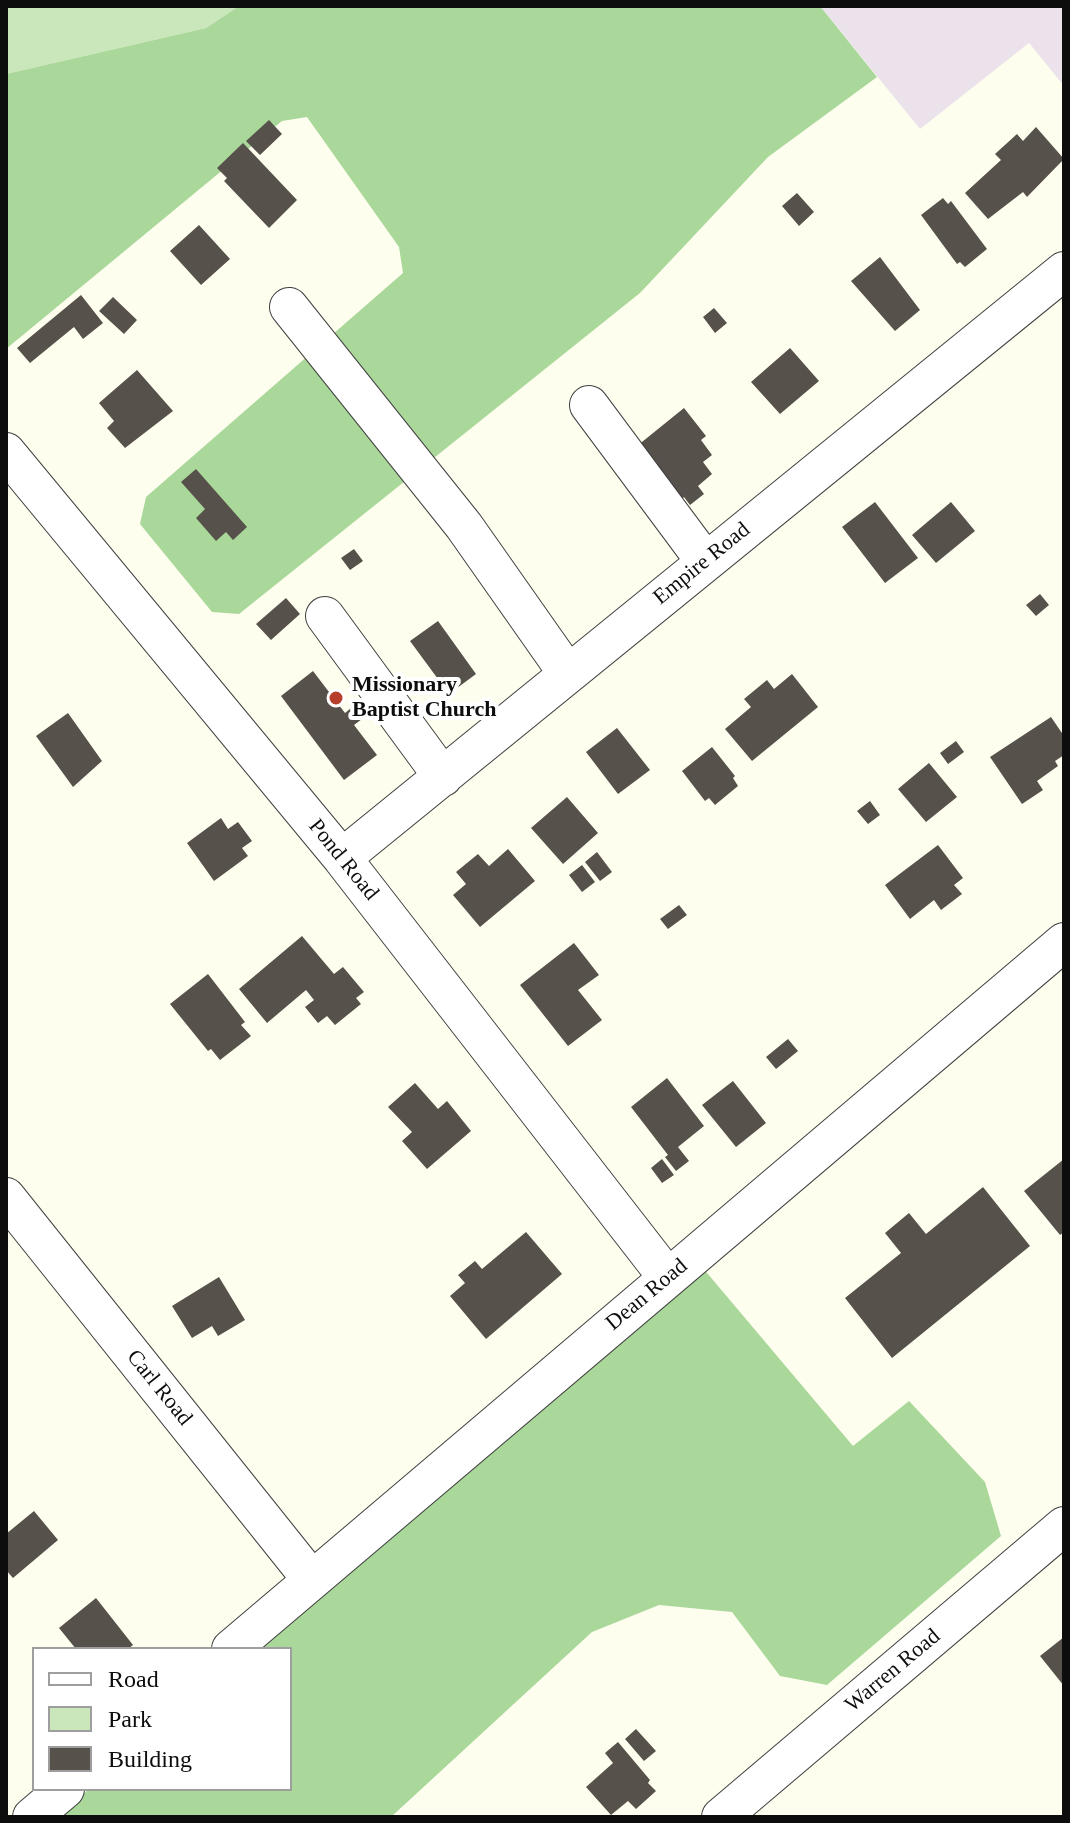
<!DOCTYPE html>
<html>
<head>
<meta charset="utf-8">
<style>
	body { margin:0 }
	#map { position:relative; width:1070px; height:1823px; overflow:hidden; background:#fefeef; font-family:Georgia,serif }
	canvas { display:block }
	.frame { position:absolute; inset:0; border:8px solid #0d0d0d; pointer-events:none }
	.legend { position:absolute; left:32px; top:1647px; width:260px; height:144px; box-sizing:border-box; background:#fff; border:2px solid #9e9e9e; margin:0; padding:10px 14px; list-style:none; font-size:24px; color:#0d0d0d }
	.legend li { display:flex; align-items:center; gap:16px; height:40px }
	.legend b { width:40px; border:2px solid #9e9e9e }
</style>
</head>
<body>
<div id="map">
<canvas width="1070" height="1823"></canvas>
<div class="frame"></div>
<ul class="legend">
<li><b style="height:10px;background:#fff"></b>Road</li>
<li><b style="height:22px;background:#c9e7ba"></b>Park</li>
<li><b style="height:22px;background:#56514a"></b>Building</li>
</ul>
</div>
<script>
const g = document.querySelector('canvas').getContext('2d');
g.lineJoin = 'round';
function fill(path, color) {
  g.fillStyle = color;
  g.fill(path, 'evenodd');
}
function toPath(rows) {
  const path = new Path2D();
  for (const r of rows) {
    path.moveTo(r[0], r[1]);
    for (let i = 2; i < r.length; i += 2) path.lineTo(r[i], r[i + 1]);
  }
  return path;
}
function stroke(path, color, width, dash) {
  g.strokeStyle = color;
  g.lineWidth = width;
  g.lineCap = dash ? 'butt' : 'round';
  g.setLineDash(dash || []);
  g.stroke(path);
}
function label(font, color, halo, rows, align = 'center') {
  g.font = font + ' Georgia,serif';
  g.lineWidth = 8;
  g.setLineDash([]);
  g.textBaseline = 'middle';
  g.strokeStyle = halo;
  g.fillStyle = color;
  for (const [text, x, y, turn = 0] of rows) {
    g.save();
    g.translate(x, y);
    g.rotate((+turn || 0) * Math.PI / 180);
    g.textAlign = isNaN(turn) ? turn : align;
    if (halo) g.strokeText(text, 0, 0);
    g.fillText(text, 0, 0);
    g.restore();
  }
}
fill(toPath([
	[820,6,1064,6,1064,86,1029,43,920,129]
]), '#ece2eb');
fill(toPath([
	[6,6,239,6,206,28,6,74]
]), '#c9e7ba');
fill(toPath([
	[239,6,820,6,877,77,768,157,640,293,239,614,212,612,140,524,146,497,403,273,399,247,307,117,282,121,6,349,6,74,206,28],
	[702,1267,853,1446,909,1401,985,1482,1001,1536,827,1685,780,1676,732,1612,659,1605,592,1632,391,1817,56,1817,89,1789,290,1789,290,1649,253,1649]
]), '#aad79a');
fill(toPath([
	[269,120,282,134,260,155,246,141],
	[1036,127,1064,159,1027,197,1023,192,988,219,965,193,1001,160,995,154,1017,134,1023,141],
	[243,143,297,200,269,228,224,181,227,178,217,168],
	[797,193,814,212,799,226,782,206],
	[943,198,948,204,951,201,987,249,965,267,960,262,957,264,921,215],
	[199,225,230,259,201,285,170,251],
	[880,257,920,310,895,331,851,281],
	[81,295,103,323,83,339,74,327,30,363,17,348],
	[113,297,137,320,124,334,99,311],
	[714,308,727,323,715,333,703,317],
	[790,348,819,381,780,414,751,382],
	[137,370,173,411,125,448,107,428,114,421,99,403],
	[684,408,706,436,701,440,712,455,703,462,712,474,698,486,704,494,690,505,684,497,681,500,637,446],
	[196,469,247,527,233,540,226,532,216,541,196,518,205,509,181,482],
	[875,502,918,558,885,583,842,527],
	[951,502,975,531,936,563,912,535],
	[354,549,363,561,350,570,341,558],
	[1040,594,1049,605,1036,616,1026,605],
	[286,598,300,614,271,640,256,624],
	[438,621,476,674,449,694,410,641],
	[313,671,345,713,356,704,366,716,354,725,377,755,344,780,281,696],
	[792,674,818,707,752,761,725,729,751,707,744,699,767,680,774,689],
	[68,713,102,761,73,787,36,736],
	[1051,717,1064,736,1064,755,1055,761,1058,766,1037,781,1043,790,1022,804,990,757],
	[617,728,650,770,618,794,586,752],
	[956,741,964,752,948,764,940,753],
	[712,747,735,776,733,778,738,786,715,805,709,798,705,801,682,771],
	[929,763,957,797,926,822,898,789],
	[567,797,598,833,563,864,531,828],
	[870,801,880,815,868,824,857,811],
	[221,818,228,829,238,822,252,841,242,848,248,856,214,881,187,843],
	[938,845,963,878,954,885,962,894,941,910,934,900,910,919,885,885],
	[508,849,535,881,480,927,453,895,466,884,456,872,478,854,489,866],
	[597,852,612,872,600,881,585,862],
	[582,865,595,882,582,892,569,875],
	[679,905,687,915,668,929,660,919],
	[302,936,334,974,343,967,364,992,356,998,361,1004,335,1025,327,1016,318,1023,305,1007,314,1000,306,990,267,1023,239,989],
	[574,943,599,975,578,990,602,1020,568,1046,520,985],
	[208,974,245,1022,241,1025,251,1036,220,1060,211,1049,208,1051,170,1004],
	[788,1039,798,1051,776,1069,766,1057],
	[667,1078,704,1126,678,1147,689,1161,676,1171,665,1157,668,1155,631,1107],
	[733,1081,766,1123,736,1147,702,1105],
	[415,1083,438,1109,447,1101,471,1131,427,1169,402,1141,412,1132,388,1107],
	[662,1159,674,1175,662,1183,651,1168],
	[1064,1159,1064,1232,1060,1235,1024,1191],
	[983,1187,1030,1246,892,1358,845,1298,901,1253,885,1233,909,1213,926,1234],
	[526,1232,562,1274,486,1339,450,1296,465,1283,458,1275,475,1261,482,1269],
	[219,1277,245,1320,218,1336,212,1326,192,1338,172,1306],
	[34,1511,58,1540,13,1578,6,1570,6,1534],
	[96,1598,133,1645,128,1649,76,1649,59,1628],
	[1064,1637,1064,1686,1040,1656],
	[636,1729,656,1751,644,1761,625,1739],
	[618,1742,650,1780,648,1783,656,1791,636,1809,628,1801,611,1815,586,1787,613,1763,605,1753]
]), '#56514a');
const minor = toPath([
	[289,307,464,526,568,674],
	[589,405,705,561],
	[6,452,342,858,668,1278],
	[325,616,443,777],
	[342,858,1064,271],
	[6,1197,312,1580],
	[231,1649,1064,942],
	[32,1817,65,1789],
	[721,1817,1064,1526]
]);
stroke(minor, '#404040', 40);
stroke(minor, '#fff', 38);
for (const [x, y, r, color] of [
	[336,698,8,"#b73e2b"]
]) {
  const dot = new Path2D();
  dot.arc(x, y, r, 0, 2 * Math.PI);
  g.fillStyle = color;
  g.fill(dot);
  stroke(dot, '#fff', 3);
}
label('22px', '#0d0d0d', '#fff', [
	["Empire Road",702,564,-39],
	["Pond Road",343,860,51],
	["Dean Road",647,1295,-40],
	["Carl Road",159,1388,51],
	["Warren Road",893,1671,-40]
]);
label('bold 22px', '#0d0d0d', '#fff', [
	["Missionary",352,685],
	["Baptist Church",352,710]
], 'left');
</script>
</body>
</html>
